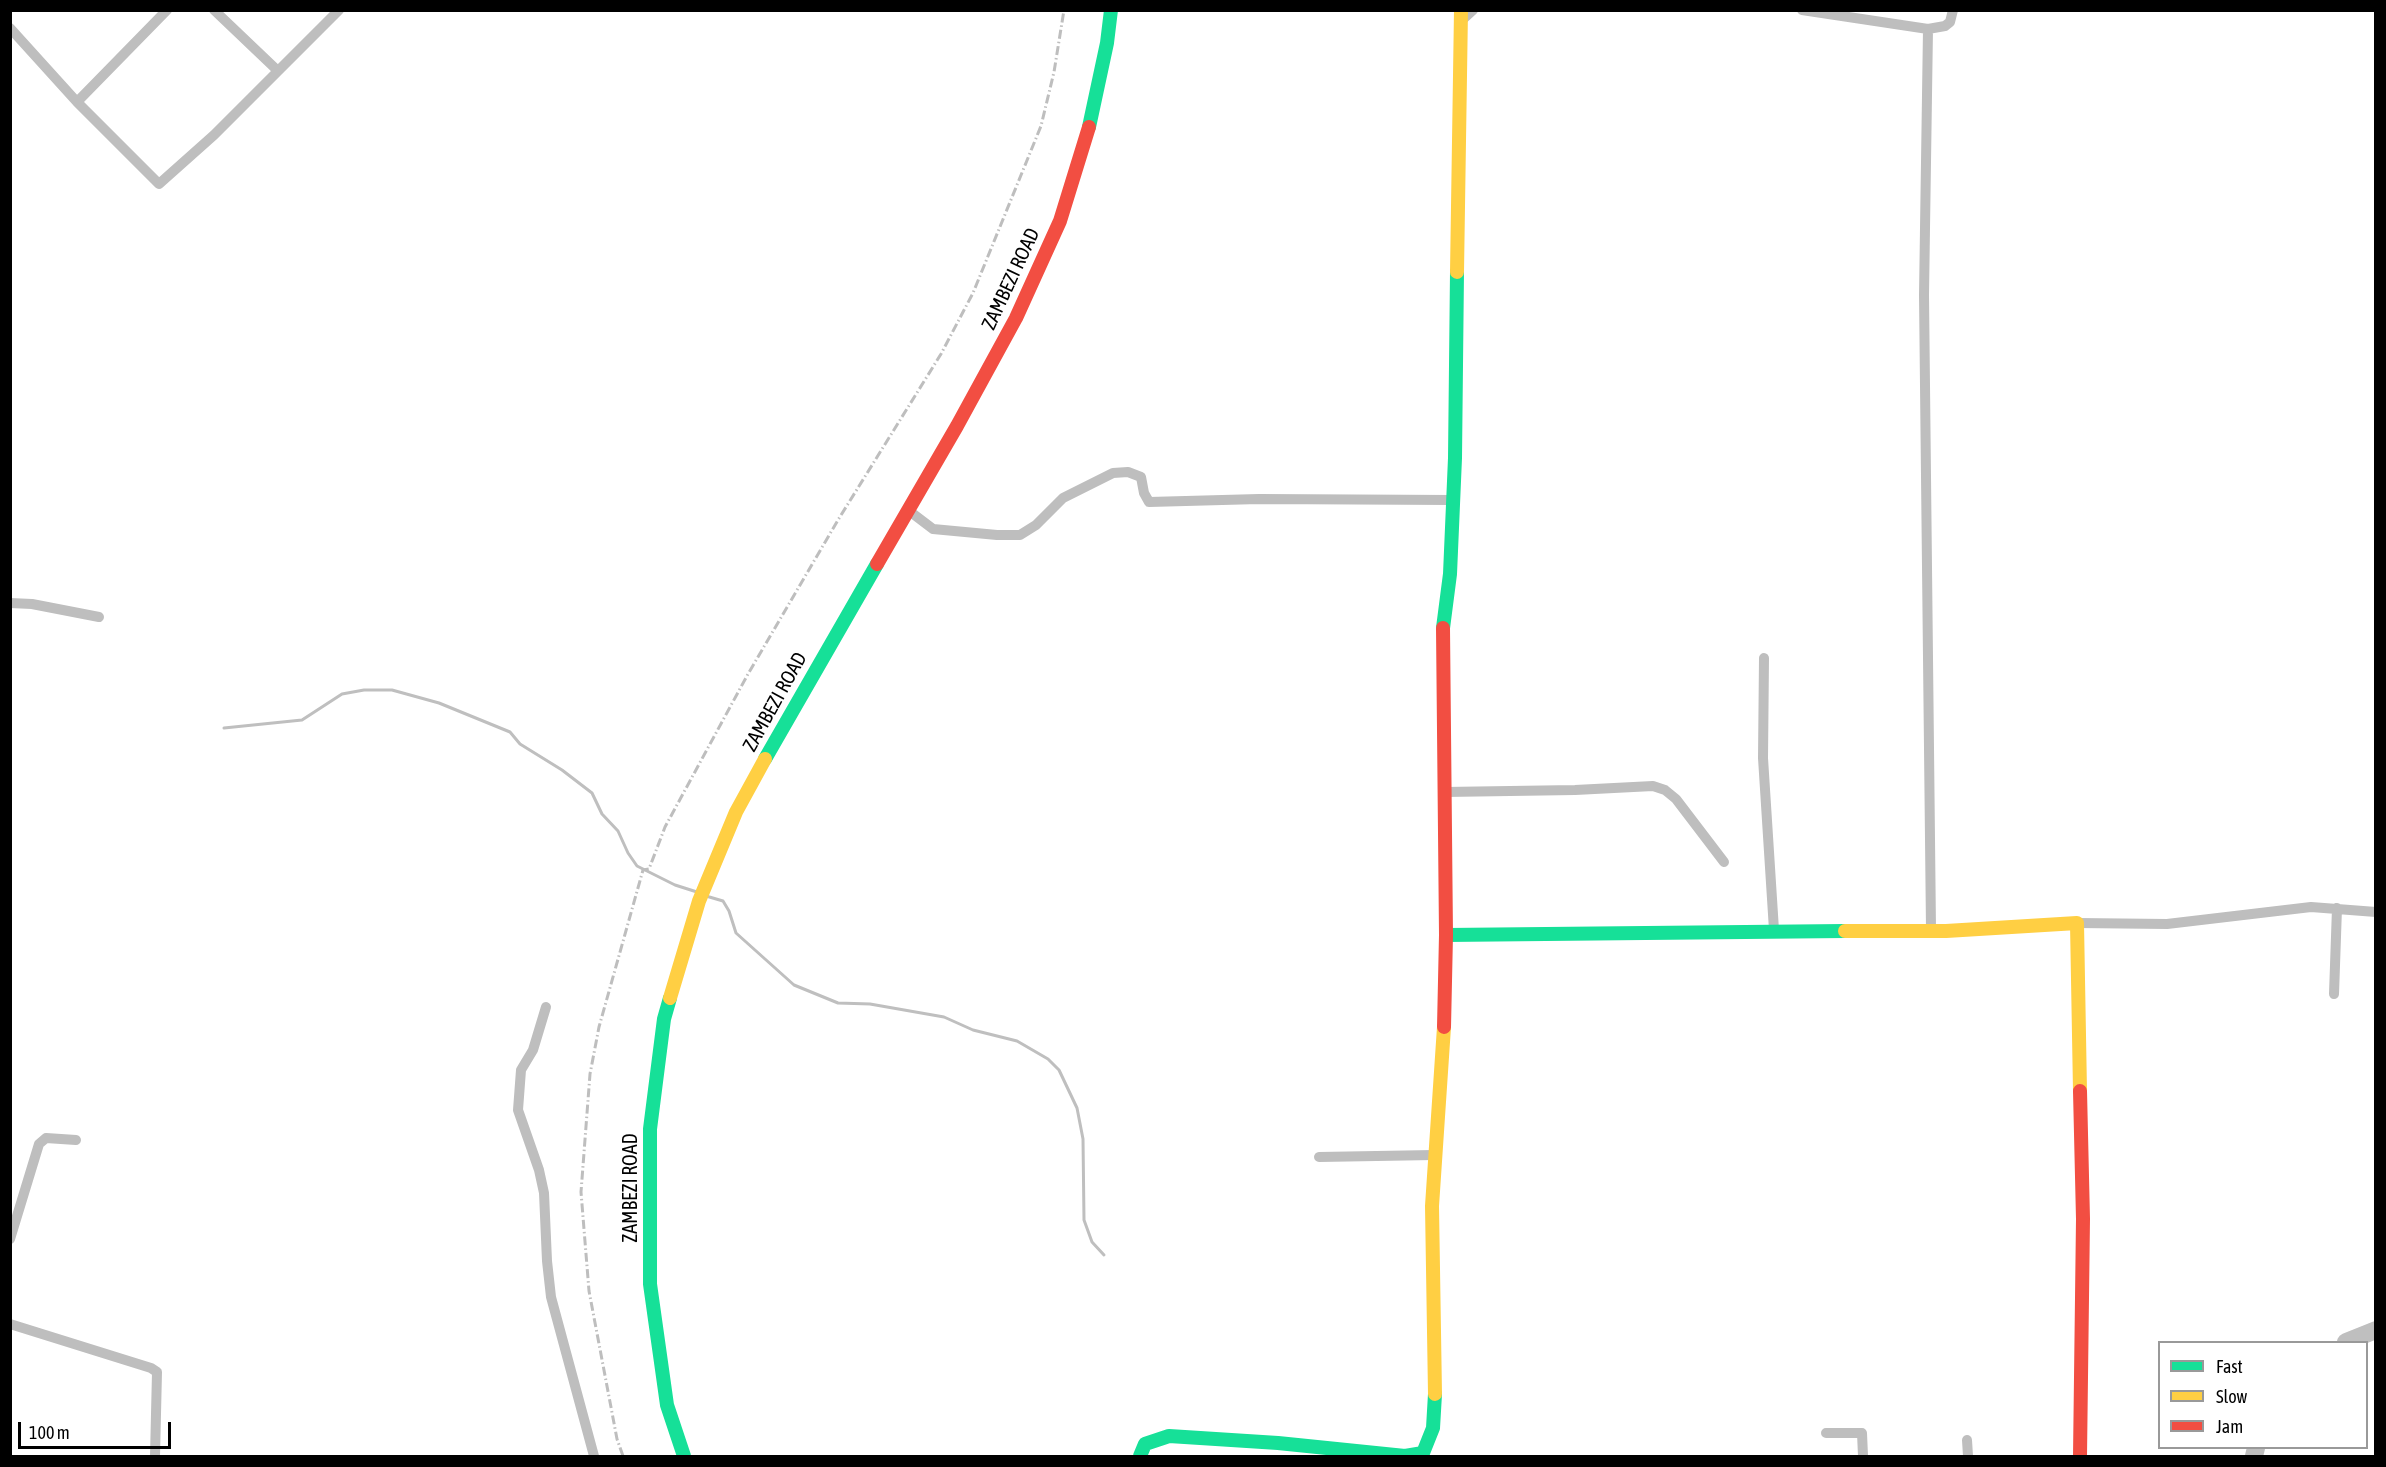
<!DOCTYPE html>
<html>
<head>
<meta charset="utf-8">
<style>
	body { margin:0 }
	#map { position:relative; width:2386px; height:1467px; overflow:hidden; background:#fff; font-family:"Asap Condensed",sans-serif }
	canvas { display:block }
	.frame { position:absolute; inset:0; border:12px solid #000; pointer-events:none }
	.legend { position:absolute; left:2158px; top:1341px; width:210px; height:108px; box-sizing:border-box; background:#fff; border:2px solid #999; margin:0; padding:8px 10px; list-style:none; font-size:18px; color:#000 }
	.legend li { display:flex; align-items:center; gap:12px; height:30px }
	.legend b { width:30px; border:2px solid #999 }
	.scale { position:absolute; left:18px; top:1422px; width:153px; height:27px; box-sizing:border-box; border:3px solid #000; border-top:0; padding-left:8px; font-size:18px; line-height:21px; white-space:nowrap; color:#000; -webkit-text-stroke:4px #fff; paint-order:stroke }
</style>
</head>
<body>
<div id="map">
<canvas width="2386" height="1467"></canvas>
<div class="frame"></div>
<ul class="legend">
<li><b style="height:8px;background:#16e098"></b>Fast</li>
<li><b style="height:8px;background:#ffcf43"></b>Slow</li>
<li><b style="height:8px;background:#f24e42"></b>Jam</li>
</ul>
<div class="scale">100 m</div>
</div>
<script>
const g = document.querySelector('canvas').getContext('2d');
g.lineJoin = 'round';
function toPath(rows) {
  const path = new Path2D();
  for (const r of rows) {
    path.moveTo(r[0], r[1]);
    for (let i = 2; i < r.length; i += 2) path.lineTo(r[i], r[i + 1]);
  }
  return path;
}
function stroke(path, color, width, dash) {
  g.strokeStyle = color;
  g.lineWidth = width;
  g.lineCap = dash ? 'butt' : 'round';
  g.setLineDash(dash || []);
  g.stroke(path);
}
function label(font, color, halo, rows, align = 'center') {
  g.font = font + ' "Asap Condensed",sans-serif';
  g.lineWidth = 5;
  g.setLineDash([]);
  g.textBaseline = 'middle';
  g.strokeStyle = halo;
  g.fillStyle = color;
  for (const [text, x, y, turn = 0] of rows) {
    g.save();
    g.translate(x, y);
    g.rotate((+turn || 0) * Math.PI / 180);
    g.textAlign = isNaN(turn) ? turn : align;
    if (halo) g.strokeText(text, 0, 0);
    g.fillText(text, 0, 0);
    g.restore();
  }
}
stroke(toPath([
	[224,728,302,720,342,694,364,690,392,690,439,703,510,732,520,744,562,770,592,793,602,814,618,831,628,853,637,866,675,885,697,892],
	[706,896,723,901,729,911,736,933,794,985,838,1003,870,1004,944,1017,973,1030,1017,1041,1048,1059,1059,1070,1077,1108,1083,1139,1084,1220,1092,1242,1104,1255]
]), '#bfbfbf', 3);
stroke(toPath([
	[2346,1342,2376,1330],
	[2254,1456,2256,1448]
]), '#bfbfbf', 18);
stroke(toPath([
	[214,10,278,71],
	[1802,10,1928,29,1945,26,1950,22,1953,10],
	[1462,20,1473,10],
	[10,28,77,102,159,184,214,135,339,10],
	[1928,29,1924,295,1931,929],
	[77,102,167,10],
	[908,510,933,529,997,535,1020,535,1036,525,1063,498,1113,473,1128,472,1141,477,1144,493,1149,502,1259,499,1452,500],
	[10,603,32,604,99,617],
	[1764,658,1763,758,1774,930],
	[1445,792,1575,790,1653,786,1665,790,1676,799,1724,862],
	[2077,923,2167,924,2311,907,2376,912],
	[2334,994,2337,908],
	[546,1007,533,1050,521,1070,518,1110,539,1170,544,1193,547,1261,551,1297,594,1456],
	[1319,1157,1434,1155],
	[10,1239,39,1144,46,1138,76,1140],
	[10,1324,151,1368,157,1372,155,1456],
	[1826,1433,1862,1433,1863,1456],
	[1967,1440,1968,1456]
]), '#bebebe', 10);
stroke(toPath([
	[1089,127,1107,43,1111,10],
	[1443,628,1450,574,1455,458,1457,272],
	[765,759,877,564],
	[1446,935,1845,931],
	[670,998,664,1019,650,1129,650,1284,667,1405,684,1456],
	[1140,1456,1145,1444,1169,1436,1278,1443,1405,1456,1423,1453,1433,1428,1435,1394]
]), '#16e098', 14);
stroke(toPath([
	[1457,272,1461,10],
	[1845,931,1946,931,2077,923,2080,1091],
	[670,998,699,901,736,812,765,759],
	[1435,1394,1432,1206,1444,1027]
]), '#ffcf43', 14);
stroke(toPath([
	[877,564,957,426,1016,318,1060,221,1089,127],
	[1443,628,1446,935,1444,1027],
	[2080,1456,2083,1219,2080,1091]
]), '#f24e42', 14);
stroke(toPath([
	[623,1456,617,1439,589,1291,581,1192,590,1074,599,1027,643,870,649,869,665,827,748,674,838,520,941,354,973,293,1041,126,1054,72,1064,10]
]), '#bebebe', 3, [9, 3, 1.5, 3]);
label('20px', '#000', '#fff', [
	["ZAMBEZI ROAD",1011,279,-65],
	["ZAMBEZI ROAD",775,702,-61],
	["ZAMBEZI ROAD",631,1188,-90]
]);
</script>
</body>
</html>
